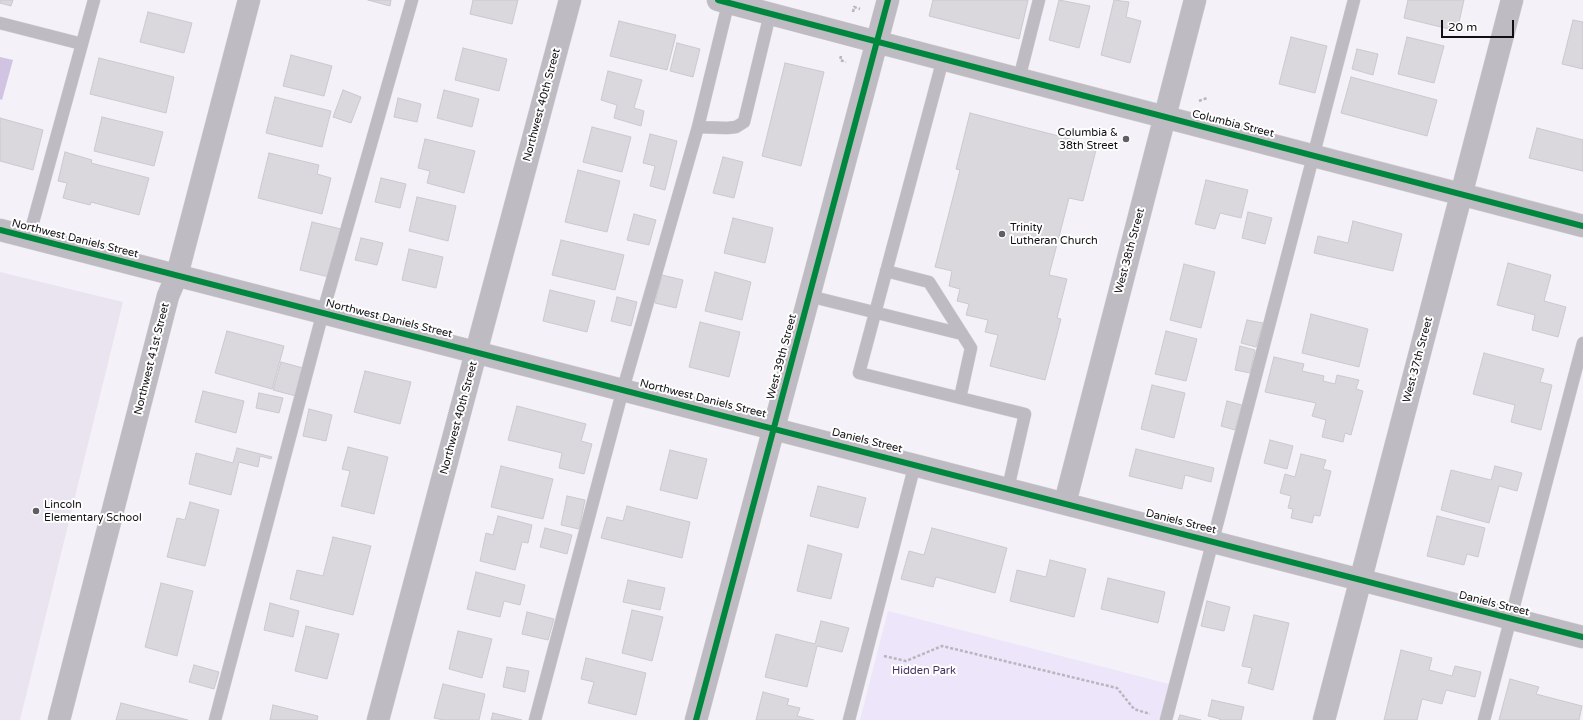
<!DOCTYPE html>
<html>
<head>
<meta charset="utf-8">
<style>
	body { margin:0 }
	#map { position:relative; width:1583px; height:720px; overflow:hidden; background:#f4f1f8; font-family:"Varela Round",sans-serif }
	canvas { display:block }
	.scale { position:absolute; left:1441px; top:20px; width:73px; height:18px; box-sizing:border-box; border:2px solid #100f13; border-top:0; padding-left:5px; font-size:12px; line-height:14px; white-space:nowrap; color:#100f13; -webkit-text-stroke:3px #fefefe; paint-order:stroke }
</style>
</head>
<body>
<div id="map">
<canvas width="1583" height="720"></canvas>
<div class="scale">20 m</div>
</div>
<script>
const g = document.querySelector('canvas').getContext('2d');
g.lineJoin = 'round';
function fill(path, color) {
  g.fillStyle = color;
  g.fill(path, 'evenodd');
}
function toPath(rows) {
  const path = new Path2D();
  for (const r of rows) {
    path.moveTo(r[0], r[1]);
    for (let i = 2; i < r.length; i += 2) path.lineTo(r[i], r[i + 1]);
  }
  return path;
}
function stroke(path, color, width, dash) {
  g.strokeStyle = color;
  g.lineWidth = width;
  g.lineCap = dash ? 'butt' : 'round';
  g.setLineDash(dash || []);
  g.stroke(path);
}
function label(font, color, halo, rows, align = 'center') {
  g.font = font + ' "Varela Round",sans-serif';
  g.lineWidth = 4;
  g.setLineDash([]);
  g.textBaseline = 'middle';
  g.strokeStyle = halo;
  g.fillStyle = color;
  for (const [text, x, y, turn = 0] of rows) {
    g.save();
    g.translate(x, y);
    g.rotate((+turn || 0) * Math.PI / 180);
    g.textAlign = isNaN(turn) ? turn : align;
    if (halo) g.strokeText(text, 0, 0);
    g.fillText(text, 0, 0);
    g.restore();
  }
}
fill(toPath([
	[0,272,123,302,20,720,0,720]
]), '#eae4f1');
fill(toPath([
	[888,611,1169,684,1160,720,860,720]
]), '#ede5f9');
fill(toPath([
	[0,57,13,60,2,100,0,99]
]), '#d0c4e2');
const building = toPath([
	[0,0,13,0,11,6,0,3,0,0],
	[368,0,391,0,390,6,368,0],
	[473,0,518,0,512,24,470,14,473,0],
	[933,0,1028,0,1019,39,929,16,933,0],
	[1059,0,1090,6,1079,48,1049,40,1059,0],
	[1114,0,1129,2,1126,17,1141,21,1130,63,1101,55,1114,0],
	[1408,0,1464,0,1457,31,1404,18,1408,0],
	[148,12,192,23,184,53,140,42,148,12],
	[1573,20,1583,22,1583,69,1562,64,1573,20],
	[619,21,676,35,667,70,610,56,619,21],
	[1291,37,1327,46,1315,93,1279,84,1291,37],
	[1407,37,1444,46,1434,83,1398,74,1407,37],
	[677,43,700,49,693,77,670,71,677,43],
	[463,48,507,59,499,91,455,80,463,48],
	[1357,49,1378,54,1373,75,1352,69,1357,49],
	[291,55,332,66,324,96,283,86,291,55],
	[99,58,174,77,166,113,90,94,99,58],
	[785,63,824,72,801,166,762,156,785,63],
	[608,71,642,80,634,108,644,111,641,126,614,118,617,105,601,100,608,71],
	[1351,77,1437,100,1427,136,1341,113,1351,77],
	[343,90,361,97,351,123,333,117,343,90],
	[444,90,479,99,472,127,437,118,444,90],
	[275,97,331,111,322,147,266,133,275,97],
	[398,98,421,104,417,122,394,117,398,98],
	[970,113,1097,146,1083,201,1069,198,1049,275,1067,279,1057,318,1061,319,1045,380,990,366,998,335,985,332,988,320,966,315,969,304,957,301,960,289,949,286,952,271,935,267,960,170,956,169,970,113],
	[102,117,163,132,154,166,94,151,102,117],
	[0,118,43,130,33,170,0,161,0,118],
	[592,127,631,137,622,172,583,162,592,127],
	[1537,128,1583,140,1583,171,1529,158,1537,128],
	[650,134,677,141,665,190,650,186,655,166,643,163,650,134],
	[425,139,475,151,464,193,427,183,430,171,418,168,425,139],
	[65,152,92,160,91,163,149,178,139,215,91,202,90,205,63,198,67,183,58,181,65,152],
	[269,153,319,165,317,174,331,178,322,214,258,198,269,153],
	[723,157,743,162,734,198,713,193,723,157],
	[578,170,620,181,607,232,565,222,578,170],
	[381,178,406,184,400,208,375,202,381,178],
	[1206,180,1248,190,1241,218,1220,213,1215,229,1195,224,1206,180],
	[417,197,456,206,448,241,409,231,417,197],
	[1248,212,1272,218,1265,244,1242,238,1248,212],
	[634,214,656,220,649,245,627,240,634,214],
	[733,218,773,228,765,263,724,253,733,218],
	[1353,221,1402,234,1393,271,1314,253,1318,236,1348,243,1353,221],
	[312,222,341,229,329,277,300,270,312,222],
	[361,238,383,243,377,265,355,260,361,238],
	[561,240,624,255,615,290,552,275,561,240],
	[409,249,443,257,436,288,402,280,409,249],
	[1508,263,1551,275,1544,301,1566,307,1558,337,1532,330,1535,315,1497,305,1508,263],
	[1184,264,1215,272,1201,328,1170,320,1184,264],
	[715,272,751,282,742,320,705,311,715,272],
	[662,275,683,280,676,308,655,303,662,275],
	[550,290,595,301,587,332,543,321,550,290],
	[617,297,637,302,631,326,611,321,617,297],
	[1311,314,1368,329,1359,367,1302,353,1311,314],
	[1247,320,1263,323,1256,347,1241,343,1247,320],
	[700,322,740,332,729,377,689,367,700,322],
	[227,331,284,346,272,389,215,373,227,331],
	[1166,331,1197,339,1186,381,1155,374,1166,331],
	[1240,346,1255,350,1250,373,1235,370,1240,346],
	[1484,353,1544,369,1540,382,1552,385,1541,430,1511,422,1515,405,1473,394,1484,353],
	[1274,357,1304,364,1302,371,1324,376,1323,381,1335,384,1337,375,1359,380,1356,389,1363,391,1351,435,1345,433,1343,442,1322,437,1326,420,1312,416,1316,403,1265,392,1274,357],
	[281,362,303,368,296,396,273,390,281,362],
	[365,371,411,382,400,424,354,412,365,371],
	[1152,385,1185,393,1174,438,1141,429,1152,385],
	[203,391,244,401,236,433,195,422,203,391],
	[259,393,283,398,279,413,256,408,259,393],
	[1227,401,1242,405,1235,430,1221,426,1227,401],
	[517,406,586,424,581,441,592,444,584,474,559,468,562,453,508,440,517,406],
	[309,409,332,415,326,441,303,436,309,409],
	[1270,440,1293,446,1287,469,1264,463,1270,440],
	[348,447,388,457,374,514,341,506,350,471,342,469,348,447],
	[237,448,272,457,271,459,260,456,258,467,239,462,231,495,189,484,196,453,233,463,237,448],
	[1136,449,1214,468,1211,482,1185,475,1182,489,1129,476,1136,449],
	[670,450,707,459,697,499,660,490,670,450],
	[1301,454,1326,460,1323,469,1331,471,1320,516,1314,515,1312,523,1291,518,1293,509,1288,508,1291,496,1280,493,1285,474,1295,477,1301,454],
	[501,466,553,479,543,519,491,507,501,466],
	[1495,466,1522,473,1517,491,1499,486,1489,523,1441,510,1451,470,1491,480,1495,466],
	[818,486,866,498,858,528,810,516,818,486],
	[567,496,585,500,579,529,561,525,567,496],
	[190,502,219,510,205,566,167,557,177,518,185,520,190,502],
	[627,506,690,522,682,558,601,538,607,517,623,521,627,506],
	[498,516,532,525,528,543,522,542,515,570,480,561,486,533,493,535,498,516],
	[1437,516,1485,528,1478,557,1467,554,1464,565,1427,556,1437,516],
	[545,528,572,535,567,554,540,547,545,528],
	[932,528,1007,548,995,593,936,577,933,587,901,579,909,551,924,555,932,528],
	[333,537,371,546,353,615,290,599,297,570,323,576,333,537],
	[808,545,842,554,831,599,797,591,808,545],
	[1050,560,1086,569,1074,617,1010,601,1017,570,1046,577,1050,560],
	[476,572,525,585,520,605,504,601,500,617,467,609,476,572],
	[1108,578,1165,592,1158,623,1101,609,1108,578],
	[628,580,665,588,660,610,623,602,628,580],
	[161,583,193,591,177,656,145,647,161,583],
	[1207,601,1230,607,1224,631,1201,626,1207,601],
	[270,603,299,611,293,637,264,630,270,603],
	[632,610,663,617,652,661,622,653,632,610],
	[527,612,554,619,548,640,522,634,527,612],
	[1254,615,1289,623,1273,690,1248,683,1252,668,1242,666,1254,615],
	[821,621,849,628,842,652,817,646,807,687,765,677,776,634,815,644,821,621],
	[306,626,339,634,327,679,295,671,306,626],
	[458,631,492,639,482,678,449,669,458,631],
	[1401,650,1432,658,1429,670,1452,676,1455,666,1481,672,1475,697,1446,690,1442,704,1422,699,1417,720,1384,720,1401,650],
	[586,658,646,673,636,715,588,703,594,682,581,679,586,658],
	[194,665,219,672,214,689,189,682,194,665],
	[507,667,529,671,525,692,503,687,507,667],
	[1510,679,1539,687,1536,694,1582,706,1579,720,1499,720,1510,679],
	[443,684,485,694,479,720,443,720,434,718,443,684],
	[763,692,789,699,787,705,800,708,797,716,814,720,756,720,763,692],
	[1212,700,1244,707,1241,720,1219,720,1220,719,1208,716,1212,700],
	[121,703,188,720,116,720,121,703],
	[273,705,318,716,317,720,270,720,273,705],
	[493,713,522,720,491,720,493,713],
	[1180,715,1201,720,1178,720,1180,715]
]);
fill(building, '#dad8dd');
stroke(building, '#cbc8ce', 1);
const service = toPath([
	[0,23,82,44],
	[943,59,859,373,1025,414,1008,488],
	[1019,79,1039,0],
	[698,127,727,128,736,127,744,122,770,14],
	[29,237,94,0],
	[886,271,929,282,971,348,960,398],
	[809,296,962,334],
	[215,720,323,312,412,0],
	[535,720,623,389,698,127,729,0],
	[849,720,915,464],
	[1166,720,1354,0],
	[1484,720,1583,343]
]);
const minor = toPath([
	[718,0,877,42],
	[0,230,1583,637],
	[1065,503,1195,0],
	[59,720,168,296,177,275,249,0],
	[378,720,570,0],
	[1324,720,1512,0]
]);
const tertiary = toPath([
	[877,42,1583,226],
	[696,720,888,0]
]);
stroke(service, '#d0ced3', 13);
stroke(minor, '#d0ced3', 23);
stroke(tertiary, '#d0ced3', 23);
stroke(toPath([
	[853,12,854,7,860,9],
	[841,56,840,60,846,62],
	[1199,101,1207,98],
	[884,656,906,661,942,646,1117,688,1134,709,1150,714]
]), '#b8b6bc', 2.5, [3, 2]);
stroke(service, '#bebbc2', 12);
stroke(minor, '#bebbc2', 22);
stroke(tertiary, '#bebbc2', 22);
stroke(toPath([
	[718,0,1583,226],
	[0,230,1583,637],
	[696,720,888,0]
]), '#00873e', 6);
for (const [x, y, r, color] of [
	[1126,139,4,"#605e63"],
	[1002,234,4,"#605e63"],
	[36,511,4,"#605e63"]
]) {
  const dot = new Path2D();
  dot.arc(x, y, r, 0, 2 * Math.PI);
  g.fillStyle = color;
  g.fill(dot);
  stroke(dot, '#fefefe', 1.5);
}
label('11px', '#100f13', '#fefefe', [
	["Northwest 40th Street",542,105,-75],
	["Columbia Street",1233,124,14],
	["Northwest Daniels Street",75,239,14],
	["West 38th Street",1130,251,-75],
	["Northwest Daniels Street",389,319,14],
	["West 39th Street",782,357,-75],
	["Northwest 41st Street",152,359,-76],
	["West 37th Street",1418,360,-75],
	["Northwest Daniels Street",703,399,14],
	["Northwest 40th Street",459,418,-75],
	["Daniels Street",867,441,14],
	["Daniels Street",1181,522,14],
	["Daniels Street",1494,604,14]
]);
label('11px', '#100f13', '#fefefe', [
	["Columbia &",1118,133,"right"],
	["38th Street",1118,146,"right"],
	["Trinity",1010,228],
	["Lutheran Church",1010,241],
	["Lincoln",44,505],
	["Elementary School",44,518]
], 'left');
label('11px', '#483063', '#fefefe', [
	["Hidden Park",924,671]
]);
</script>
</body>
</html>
